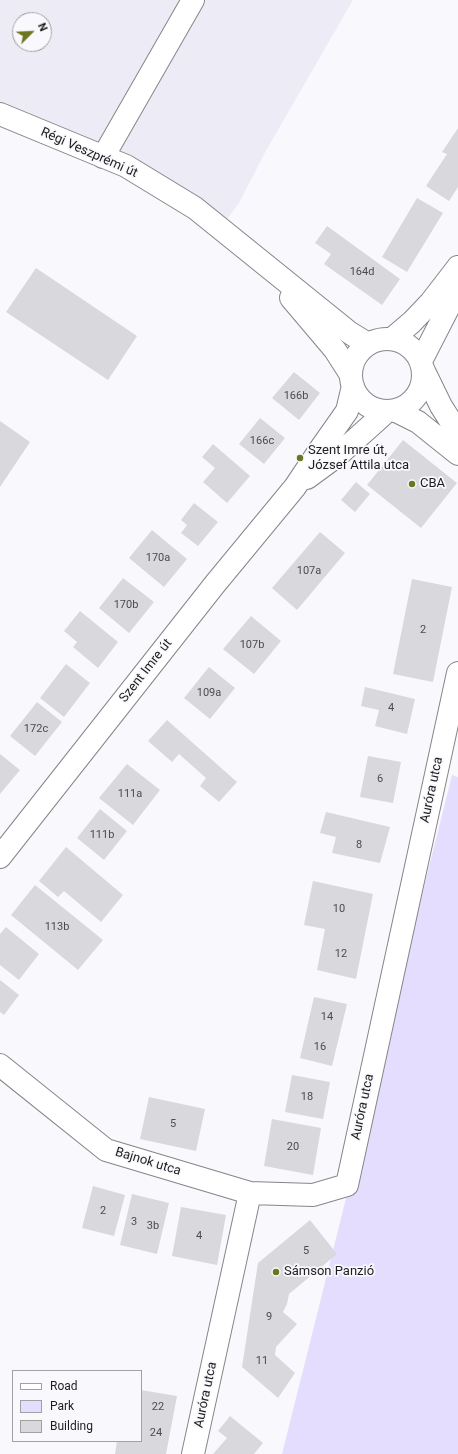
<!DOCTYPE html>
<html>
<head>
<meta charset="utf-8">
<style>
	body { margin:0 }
	#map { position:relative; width:458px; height:1454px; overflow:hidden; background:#f9f9fd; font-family:Roboto,sans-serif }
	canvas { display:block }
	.legend { position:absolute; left:12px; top:1370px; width:130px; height:72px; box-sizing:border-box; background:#f9f9fd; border:1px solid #a1a1a4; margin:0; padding:5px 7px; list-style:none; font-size:12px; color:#1d1c1e }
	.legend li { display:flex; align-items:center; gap:8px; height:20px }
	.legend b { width:20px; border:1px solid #a1a1a4 }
	.north { position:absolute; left:12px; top:12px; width:40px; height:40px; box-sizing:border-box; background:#f9f9fd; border:1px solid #a1a1a4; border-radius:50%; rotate:66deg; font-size:11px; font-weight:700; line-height:16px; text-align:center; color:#1d1c1e }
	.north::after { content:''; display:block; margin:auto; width:14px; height:18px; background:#6c7621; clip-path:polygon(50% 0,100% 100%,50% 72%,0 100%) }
</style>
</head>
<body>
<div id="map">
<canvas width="458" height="1454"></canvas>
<ul class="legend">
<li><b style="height:5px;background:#fff"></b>Road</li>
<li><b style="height:11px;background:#e4ddfe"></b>Park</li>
<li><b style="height:11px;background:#d9d8dc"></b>Building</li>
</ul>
<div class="north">N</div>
</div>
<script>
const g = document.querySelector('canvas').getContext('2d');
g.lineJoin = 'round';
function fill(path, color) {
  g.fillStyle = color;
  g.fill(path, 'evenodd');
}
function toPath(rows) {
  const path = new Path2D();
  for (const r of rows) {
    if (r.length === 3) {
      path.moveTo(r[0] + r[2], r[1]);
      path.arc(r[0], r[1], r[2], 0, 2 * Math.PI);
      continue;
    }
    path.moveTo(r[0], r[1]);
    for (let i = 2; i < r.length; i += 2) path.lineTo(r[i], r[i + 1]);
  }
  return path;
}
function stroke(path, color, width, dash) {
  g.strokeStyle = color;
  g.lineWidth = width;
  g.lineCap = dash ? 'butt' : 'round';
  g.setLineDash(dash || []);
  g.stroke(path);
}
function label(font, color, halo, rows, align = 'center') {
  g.font = font + ' Roboto,sans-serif';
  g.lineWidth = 3.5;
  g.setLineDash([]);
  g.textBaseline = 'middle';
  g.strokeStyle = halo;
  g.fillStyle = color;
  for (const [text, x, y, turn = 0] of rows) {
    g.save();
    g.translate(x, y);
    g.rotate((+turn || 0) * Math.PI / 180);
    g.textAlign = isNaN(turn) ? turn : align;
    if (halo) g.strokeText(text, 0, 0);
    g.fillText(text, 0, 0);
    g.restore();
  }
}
fill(toPath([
	[0,0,353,0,267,149,239,203,220,229,195,208,0,116],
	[20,20,44,20,44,44,20,44]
]), '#edebf6');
fill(toPath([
	[452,775,458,777,458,1454,282,1454]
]), '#e4ddfe');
fill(toPath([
	[458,128,458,187,449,201,426,186,447,154,442,152],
	[417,198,443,213,407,272,382,257],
	[327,226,400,279,382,305,324,264,331,254,315,243],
	[36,268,137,336,108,380,6,312],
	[294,372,320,393,299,420,272,398],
	[260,418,285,438,264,464,239,444],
	[0,421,30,442,0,487],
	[403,440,457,483,421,528,367,485],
	[213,444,250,476,227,503,203,482,215,468,202,457],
	[356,482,370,494,355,512,341,500],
	[194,503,218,522,198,546,181,533,187,525,181,520],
	[152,530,187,559,164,587,129,558],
	[320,532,345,553,297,610,272,588],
	[123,578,154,602,129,633,99,608],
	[412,579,452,587,433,682,393,674],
	[80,611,118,642,98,668,73,647,77,642,64,631],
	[251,616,281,641,254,674,223,649],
	[66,664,90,683,64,717,40,698],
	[209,667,235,688,210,719,184,698],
	[365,687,415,699,407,734,375,726,379,710,361,706],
	[37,702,62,722,35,756,10,736],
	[167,720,237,782,219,802,200,786,206,778,179,754,172,762,148,741],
	[0,754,20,770,0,794],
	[368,756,401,762,393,803,360,797],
	[127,764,160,790,133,825,99,798],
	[100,809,127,831,104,860,77,838],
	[326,812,390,827,380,863,332,853,336,837,320,833],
	[66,847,123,895,101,922,64,891,58,897,39,881],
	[313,881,373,894,356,979,317,970,325,929,304,925],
	[35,885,103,940,78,970,11,915],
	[6,927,39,954,19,980,0,965,0,934],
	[0,980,19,995,4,1015,0,1012],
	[314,997,347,1004,332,1066,300,1058],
	[292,1075,330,1082,323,1119,285,1112],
	[149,1097,205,1109,196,1151,140,1139],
	[272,1119,321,1128,313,1175,264,1166],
	[93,1186,125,1195,114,1236,82,1228],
	[132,1194,169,1203,157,1254,120,1245],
	[181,1207,226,1215,217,1265,172,1256],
	[310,1220,337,1254,289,1294,287,1304,283,1312,297,1324,276,1347,275,1355,295,1373,278,1398,242,1367,258,1263],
	[141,1390,177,1396,166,1454,115,1454,117,1441,141,1441],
	[230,1416,263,1443,254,1454,213,1454,227,1438,218,1431]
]), '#d9d8dc');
const minor = toPath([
	[0,114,126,166,195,208,350,333,368,344],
	[103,157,193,0],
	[291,298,335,350,351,375],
	[423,369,441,406,458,433],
	[396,411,418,422,458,454],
	[0,1065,106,1150,250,1193],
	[193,1454,250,1193,313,1195,347,1185,458,673]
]);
const major = toPath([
	[387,375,36],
	[392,339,412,322,431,302,458,267],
	[421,361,458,289],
	[307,478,337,456,386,412],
	[0,857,215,584,295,487,321,448,347,411,353,386]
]);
stroke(minor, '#868589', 24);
stroke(major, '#868589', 24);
stroke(minor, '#fff', 22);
stroke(major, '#fff', 22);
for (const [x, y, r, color] of [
	[300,458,4,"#6c7621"],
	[412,484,4,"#6c7621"],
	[276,1272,4,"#6c7621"]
]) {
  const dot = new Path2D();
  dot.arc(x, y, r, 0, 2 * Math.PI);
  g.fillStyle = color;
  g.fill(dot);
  stroke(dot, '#f9f9fd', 1.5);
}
label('11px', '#4c4b4e', null, [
	["164d",362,272],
	["166b",296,396],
	["166c",262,441],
	["170a",158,558],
	["107a",309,571],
	["170b",126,605],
	["2",423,630],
	["107b",252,645],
	["109a",209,693],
	["4",391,708],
	["172c",36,729],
	["6",380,779],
	["111a",130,794],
	["111b",102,835],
	["8",359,845],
	["10",339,909],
	["113b",57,927],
	["12",341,954],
	["14",327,1017],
	["16",320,1047],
	["18",307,1097],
	["5",173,1124],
	["20",293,1147],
	["2",103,1211],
	["3",134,1222],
	["3b",153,1226],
	["4",199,1236],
	["5",306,1251],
	["9",269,1317],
	["11",262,1361],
	["22",158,1407],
	["24",156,1433]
]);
label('13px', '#1d1c1e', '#f9f9fd', [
	["Régi Veszprémi út",89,153,24],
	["Szent Imre út",146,671,-52],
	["Auróra utca",432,790,-78],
	["Auróra utca",363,1107,-78],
	["Bajnok utca",148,1162,17],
	["Auróra utca",206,1395,-78]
]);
label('13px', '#1d1c1e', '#f9f9fd', [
	["Szent Imre út,",308,451],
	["József Attila utca",308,466],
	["CBA",420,484],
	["Sámson Panzió",284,1272]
], 'left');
</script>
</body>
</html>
